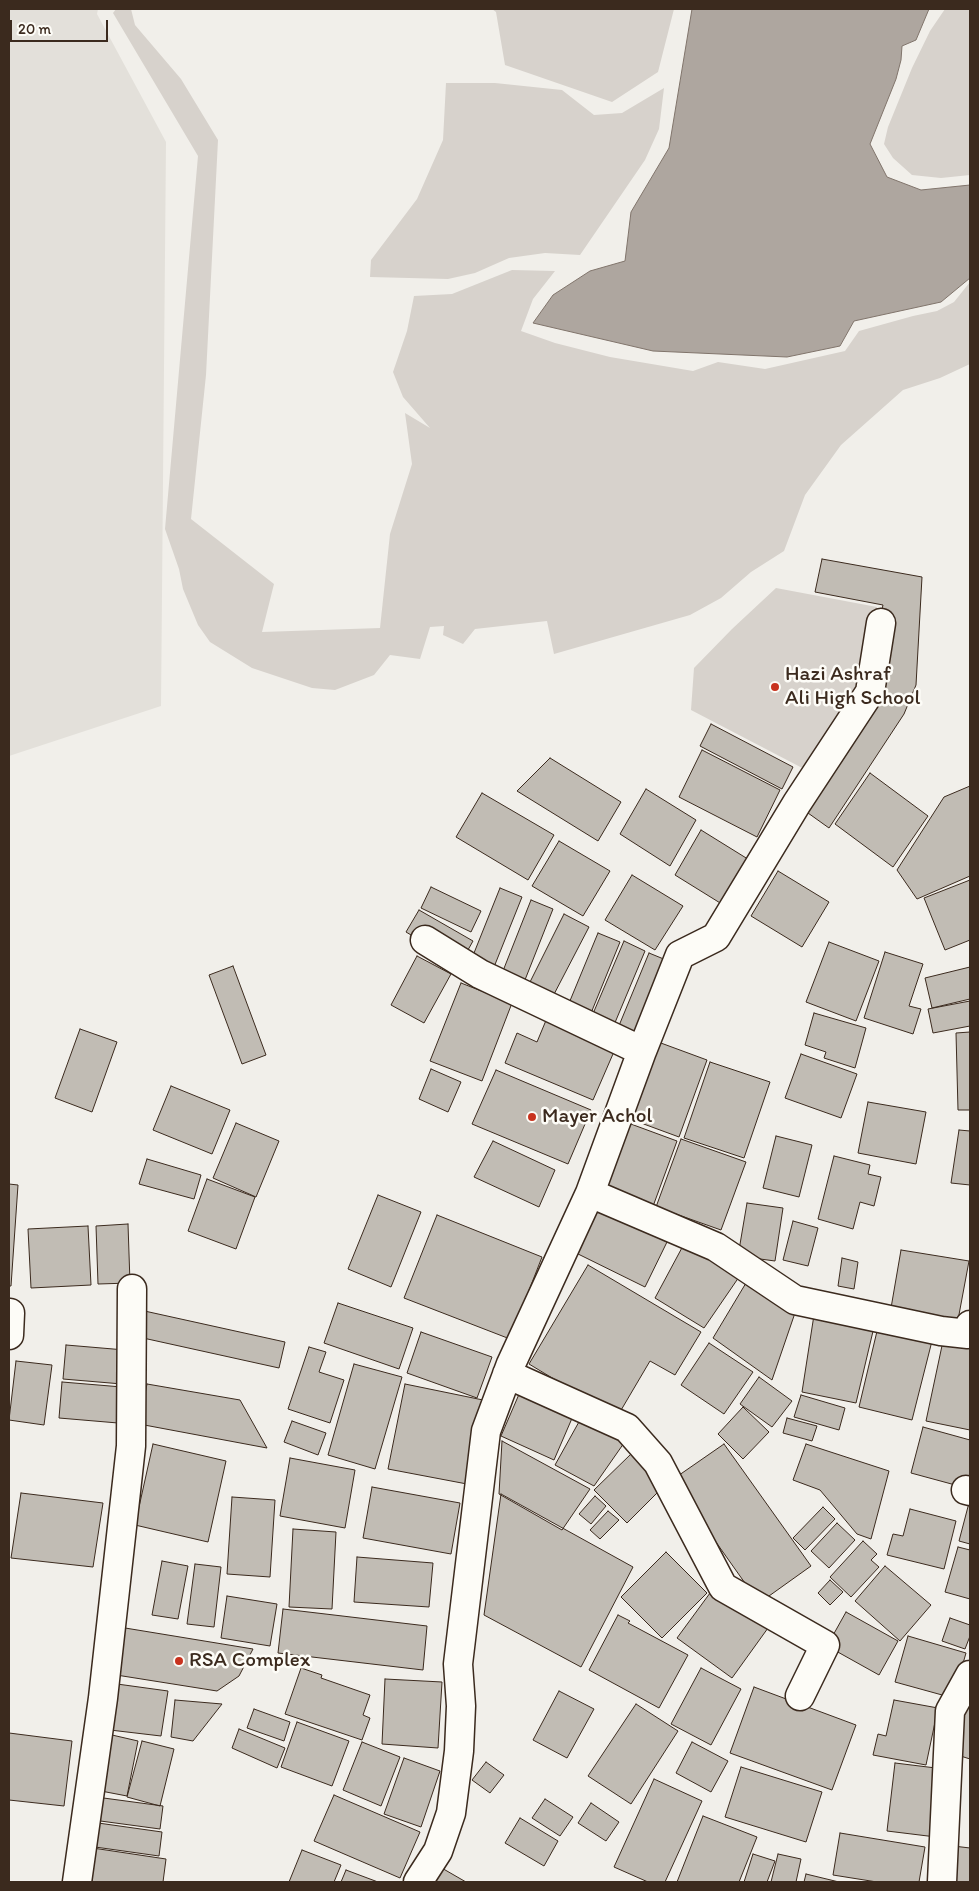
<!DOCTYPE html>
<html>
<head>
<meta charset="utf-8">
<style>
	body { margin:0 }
	#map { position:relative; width:979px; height:1891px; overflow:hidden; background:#f1efea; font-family:Itim,sans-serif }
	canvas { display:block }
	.frame { position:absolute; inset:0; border:10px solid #3b2a1e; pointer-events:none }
	.scale { position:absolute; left:10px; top:20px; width:98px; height:22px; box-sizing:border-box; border:2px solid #3b2a1e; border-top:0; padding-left:6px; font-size:15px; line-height:18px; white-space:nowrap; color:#3b2a1e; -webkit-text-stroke:4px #fdfcf7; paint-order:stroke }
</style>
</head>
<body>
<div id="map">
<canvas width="979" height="1891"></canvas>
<div class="frame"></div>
<div class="scale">20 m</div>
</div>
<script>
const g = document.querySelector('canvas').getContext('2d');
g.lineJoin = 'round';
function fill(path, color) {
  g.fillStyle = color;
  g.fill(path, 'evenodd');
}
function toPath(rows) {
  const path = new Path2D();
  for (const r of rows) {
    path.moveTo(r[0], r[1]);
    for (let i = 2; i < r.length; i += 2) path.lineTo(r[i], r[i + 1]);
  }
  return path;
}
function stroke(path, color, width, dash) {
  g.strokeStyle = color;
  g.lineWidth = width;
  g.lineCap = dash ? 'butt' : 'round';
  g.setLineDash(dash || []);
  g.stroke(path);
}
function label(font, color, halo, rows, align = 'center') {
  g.font = font + ' Itim,sans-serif';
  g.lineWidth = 5;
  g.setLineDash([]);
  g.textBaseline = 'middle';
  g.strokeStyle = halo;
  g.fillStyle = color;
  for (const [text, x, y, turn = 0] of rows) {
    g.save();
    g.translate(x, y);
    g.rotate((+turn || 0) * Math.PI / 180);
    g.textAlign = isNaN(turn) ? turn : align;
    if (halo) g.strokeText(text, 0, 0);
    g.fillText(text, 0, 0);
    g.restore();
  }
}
fill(toPath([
	[9,9,98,9,97,14,166,142,161,706,9,756]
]), '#e3e0da');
fill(toPath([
	[116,9,131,9,135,25,181,79,218,140,206,375,191,519,274,584,262,632,380,628,390,534,412,464,405,413,430,428,403,397,393,372,407,331,414,296,452,294,512,270,555,271,533,299,521,331,555,343,610,357,693,371,718,362,765,369,845,351,859,331,913,316,937,311,954,302,970,282,970,364,940,378,903,390,841,445,805,495,784,551,751,572,721,598,690,615,554,654,547,621,475,629,463,644,443,635,444,626,430,627,420,659,390,655,374,675,335,690,312,688,252,668,210,642,198,625,183,589,179,569,165,529,198,156,113,13],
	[492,9,674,9,658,72,612,102,505,65,496,12],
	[945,9,970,9,970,175,941,178,912,175,893,158,884,144,888,127,912,68,930,31],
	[446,83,495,83,562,90,594,115,622,113,664,88,659,129,645,160,580,255,545,253,509,258,475,273,448,279,370,277,371,260,417,199,443,140],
	[776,588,877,607,867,654,852,706,810,772,691,710,694,668,732,629]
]), '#d7d2cc');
const water = toPath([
	[692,9,929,9,916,40,902,46,901,60,896,79,870,144,887,177,921,190,970,185,970,278,941,302,854,321,840,346,787,357,653,351,533,323,553,295,590,271,625,261,631,212,669,148,692,9]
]);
fill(water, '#aea69f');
stroke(water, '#80746b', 1);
const building = toPath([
	[822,559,922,577,916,685,904,714,829,828,794,803,858,705,883,605,815,592,822,559],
	[711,724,793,767,782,789,700,746,711,724],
	[702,750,780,790,757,837,679,797,702,750],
	[550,758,621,802,598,841,517,791,550,758],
	[870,773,928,816,893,867,835,824,870,773],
	[970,786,970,876,917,899,897,870,944,797,970,786],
	[646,789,696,820,670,866,620,834,646,789],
	[482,793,554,835,528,880,456,837,482,793],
	[701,830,751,861,725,906,675,875,701,830],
	[559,841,610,871,583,916,532,886,559,841],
	[778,871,829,902,802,947,751,916,778,871],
	[632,875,683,906,655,950,605,920,632,875],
	[970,880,970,940,945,950,924,898,970,880],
	[431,887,481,911,471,932,421,908,431,887],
	[500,888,522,897,490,977,468,968,500,888],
	[531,900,553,909,521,990,499,981,531,900],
	[419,910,473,941,460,964,406,932,419,910],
	[564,914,589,927,551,1000,527,988,564,914],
	[598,933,620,942,589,1018,567,1008,598,933],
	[624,941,645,951,614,1025,592,1016,624,941],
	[829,942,879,961,856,1021,806,1002,829,942],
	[885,952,923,964,909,1006,921,1009,913,1034,864,1018,885,952],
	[649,953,671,962,640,1037,618,1028,649,953],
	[417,956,451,974,424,1023,391,1005,417,956],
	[233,966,266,1055,242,1064,209,975,233,966],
	[970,967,970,999,932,1008,925,978,970,967],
	[461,983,512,1003,482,1081,430,1061,461,983],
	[970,1001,970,1026,933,1033,928,1009,970,1001],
	[814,1013,866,1028,855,1068,824,1058,826,1052,805,1045,814,1013],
	[547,1018,616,1047,593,1100,505,1063,517,1033,537,1042,547,1018],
	[80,1029,117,1042,92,1112,55,1098,80,1029],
	[970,1032,970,1110,958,1110,956,1033,970,1032],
	[650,1039,707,1060,679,1137,622,1116,650,1039],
	[801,1054,857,1074,841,1118,785,1098,801,1054],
	[710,1062,770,1082,744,1158,684,1138,710,1062],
	[431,1069,461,1082,448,1112,419,1099,431,1069],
	[496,1070,591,1110,568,1164,472,1124,496,1070],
	[171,1086,230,1110,212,1154,153,1130,171,1086],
	[868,1102,926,1112,916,1164,858,1153,868,1102],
	[620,1120,677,1141,652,1209,594,1188,620,1120],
	[236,1123,279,1141,256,1197,213,1178,236,1123],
	[959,1130,970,1131,970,1185,951,1183,959,1130],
	[776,1136,812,1145,799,1197,763,1188,776,1136],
	[681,1139,746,1162,721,1230,656,1207,681,1139],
	[493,1141,555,1170,539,1207,474,1177,493,1141],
	[834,1156,870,1165,868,1174,881,1177,874,1206,860,1202,853,1229,818,1219,834,1156],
	[147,1159,201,1175,194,1199,139,1184,147,1159],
	[207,1179,255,1197,236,1249,188,1231,207,1179],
	[9,1184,18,1185,11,1286,9,1286,9,1184],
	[378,1195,421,1212,391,1287,348,1269,378,1195],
	[747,1203,783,1208,775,1261,738,1256,747,1203],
	[594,1206,667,1242,645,1287,572,1251,594,1206],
	[437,1215,542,1257,510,1339,404,1298,437,1215],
	[793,1221,818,1228,808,1266,783,1260,793,1221],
	[128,1224,130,1283,98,1284,96,1226,128,1224],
	[88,1226,91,1285,31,1288,28,1229,88,1226],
	[684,1244,739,1277,704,1328,655,1298,684,1244],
	[901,1250,969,1261,958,1320,891,1308,901,1250],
	[842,1258,858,1262,854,1289,838,1286,842,1258],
	[588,1265,701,1332,675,1375,650,1361,617,1417,529,1364,588,1265],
	[746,1283,796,1310,772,1380,713,1338,746,1283],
	[338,1303,413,1328,399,1369,324,1343,338,1303],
	[140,1310,285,1342,279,1368,134,1336,140,1310],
	[814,1315,874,1327,856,1403,802,1392,814,1315],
	[878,1327,932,1341,912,1420,859,1407,878,1327],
	[421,1332,492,1357,477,1398,407,1373,421,1332],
	[943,1341,970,1347,970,1430,926,1421,943,1341],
	[709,1343,753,1372,724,1414,681,1385,709,1343],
	[66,1345,125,1350,122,1384,63,1379,66,1345],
	[309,1347,326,1352,319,1372,344,1380,330,1423,288,1409,309,1347],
	[16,1361,52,1365,44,1425,9,1420,16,1361],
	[354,1364,402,1377,375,1469,328,1455,354,1364],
	[759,1377,792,1401,772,1427,740,1404,759,1377],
	[62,1382,122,1387,118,1423,59,1418,62,1382],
	[147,1384,240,1400,267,1448,139,1424,147,1384],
	[405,1384,483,1400,467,1484,388,1469,405,1384],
	[520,1392,573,1416,554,1460,501,1436,520,1392],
	[801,1395,845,1408,839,1430,794,1417,801,1395],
	[743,1407,769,1432,743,1459,718,1434,743,1407],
	[787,1418,817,1426,812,1441,783,1433,787,1418],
	[580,1420,624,1443,594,1486,555,1465,580,1420],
	[292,1421,326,1433,318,1455,284,1442,292,1421],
	[923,1427,970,1440,970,1489,911,1473,923,1427],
	[502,1441,590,1489,562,1530,499,1494,502,1441],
	[153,1444,226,1461,208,1542,135,1525,153,1444],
	[724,1444,811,1566,762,1601,752,1593,672,1480,724,1444],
	[806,1444,889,1471,871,1539,857,1534,820,1490,793,1480,806,1444],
	[631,1454,663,1487,627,1523,594,1490,631,1454],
	[290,1458,355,1470,345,1528,280,1516,290,1458],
	[372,1487,460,1503,451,1554,363,1538,372,1487],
	[21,1493,103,1503,93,1567,11,1558,21,1493],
	[501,1494,633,1567,581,1667,484,1615,501,1494],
	[595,1496,606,1506,591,1524,579,1514,595,1496],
	[232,1497,275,1500,270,1577,227,1574,232,1497],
	[970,1499,970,1544,959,1541,970,1499],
	[823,1507,835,1519,805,1550,793,1538,823,1507],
	[910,1509,956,1521,944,1569,887,1555,893,1534,903,1536,910,1509],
	[608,1511,619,1520,600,1539,590,1530,608,1511],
	[837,1523,855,1540,829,1568,811,1551,837,1523],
	[293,1529,336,1532,332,1609,289,1607,293,1529],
	[863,1541,877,1554,871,1560,879,1567,851,1597,830,1577,863,1541],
	[958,1547,970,1550,970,1599,945,1592,958,1547],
	[666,1552,707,1593,662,1638,621,1597,666,1552],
	[357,1557,433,1563,429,1607,354,1602,357,1557],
	[162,1561,188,1566,178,1619,152,1615,162,1561],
	[195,1564,221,1567,214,1627,187,1624,195,1564],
	[885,1566,931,1605,900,1641,855,1601,885,1566],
	[830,1580,843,1592,830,1605,818,1593,830,1580],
	[713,1589,768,1628,732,1678,677,1638,713,1589],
	[227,1596,277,1604,270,1646,221,1638,227,1596],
	[283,1609,427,1626,423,1670,278,1653,283,1609],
	[846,1612,898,1641,879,1675,827,1646,846,1612],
	[618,1615,630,1621,628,1623,688,1655,659,1708,589,1670,618,1615],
	[950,1618,970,1625,970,1636,965,1649,942,1641,950,1618],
	[119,1627,253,1649,239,1676,217,1691,110,1674,119,1627],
	[908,1636,966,1653,953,1698,895,1682,908,1636],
	[301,1668,322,1675,321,1678,370,1695,363,1715,370,1718,362,1740,285,1714,301,1668],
	[701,1668,741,1689,711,1745,671,1724,701,1668],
	[385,1679,442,1682,438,1748,382,1744,385,1679],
	[117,1684,168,1691,161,1736,110,1730,117,1684],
	[754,1687,856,1725,832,1790,730,1753,754,1687],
	[559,1691,594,1709,567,1758,533,1740,559,1691],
	[175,1700,222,1704,193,1741,171,1737,175,1700],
	[894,1700,938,1708,926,1765,873,1755,878,1734,886,1736,894,1700],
	[968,1701,970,1702,970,1759,951,1753,968,1701],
	[636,1704,678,1731,631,1804,588,1776,636,1704],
	[254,1709,290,1722,284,1741,247,1728,254,1709],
	[297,1722,349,1741,332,1786,281,1767,297,1722],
	[239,1729,285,1748,277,1768,232,1748,239,1729],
	[9,1733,72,1741,64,1806,9,1800,9,1733],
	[112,1735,138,1741,127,1796,101,1791,112,1735],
	[142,1741,174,1749,160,1806,127,1797,142,1741],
	[362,1742,400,1757,381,1806,343,1790,362,1742],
	[692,1742,728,1761,711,1792,676,1773,692,1742],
	[404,1758,440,1771,421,1827,384,1814,404,1758],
	[486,1762,504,1775,490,1793,472,1780,486,1762],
	[895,1763,944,1769,936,1837,887,1831,895,1763],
	[741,1767,822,1792,806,1842,725,1817,741,1767],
	[654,1779,702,1801,665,1882,648,1882,614,1867,654,1779],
	[334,1795,420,1832,400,1878,314,1841,334,1795],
	[96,1797,163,1806,160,1829,93,1820,96,1797],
	[545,1799,573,1817,560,1836,532,1818,545,1799],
	[591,1803,619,1822,606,1841,578,1823,591,1803],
	[703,1816,757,1837,739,1882,677,1882,703,1816],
	[520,1818,558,1841,544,1866,505,1843,520,1818],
	[91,1822,162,1832,159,1856,88,1846,91,1822],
	[840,1833,925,1847,919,1882,877,1882,833,1875,840,1833],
	[945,1845,970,1848,970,1882,941,1882,945,1845],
	[86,1847,166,1859,163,1882,89,1882,86,1847],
	[302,1850,341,1865,334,1882,289,1882,302,1850],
	[753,1854,775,1861,767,1882,744,1882,753,1854],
	[778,1854,801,1859,796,1882,771,1882,778,1854],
	[440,1867,466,1882,431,1882,440,1867],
	[346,1870,378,1882,341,1882,346,1870],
	[806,1874,839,1882,804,1882,806,1874]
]);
fill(building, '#c1bcb4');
stroke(building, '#3b2a1e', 1);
const minor = toPath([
	[425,940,480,974,642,1051],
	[590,1193,642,1051,680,955,716,937,797,803,870,692,881,623],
	[9,1335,10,1313],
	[507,1374,627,1428,658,1463,723,1587,825,1645,800,1696],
	[966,1490,970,1491],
	[77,1882,103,1698,131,1446,132,1289],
	[418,1882,438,1851,451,1813,459,1751,461,1706,458,1664,486,1431,511,1364,590,1193,716,1247,795,1300,941,1331,968,1334,970,1325],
	[942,1882,950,1711,970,1675]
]);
stroke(minor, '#3b2a1e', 31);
stroke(minor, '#fdfcf7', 28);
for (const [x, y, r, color] of [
	[775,687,5,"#c8321e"],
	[532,1117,5,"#c8321e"],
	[179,1661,5,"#c8321e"]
]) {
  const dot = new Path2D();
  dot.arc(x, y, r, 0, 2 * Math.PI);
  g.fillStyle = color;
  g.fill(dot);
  stroke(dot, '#fdfcf7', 2);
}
label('21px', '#3b2a1e', '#fdfcf7', [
	["Hazi Ashraf",785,675],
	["Ali High School",785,699],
	["Mayer Achol",542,1117],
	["RSA Complex",189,1661]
], 'left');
</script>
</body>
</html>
